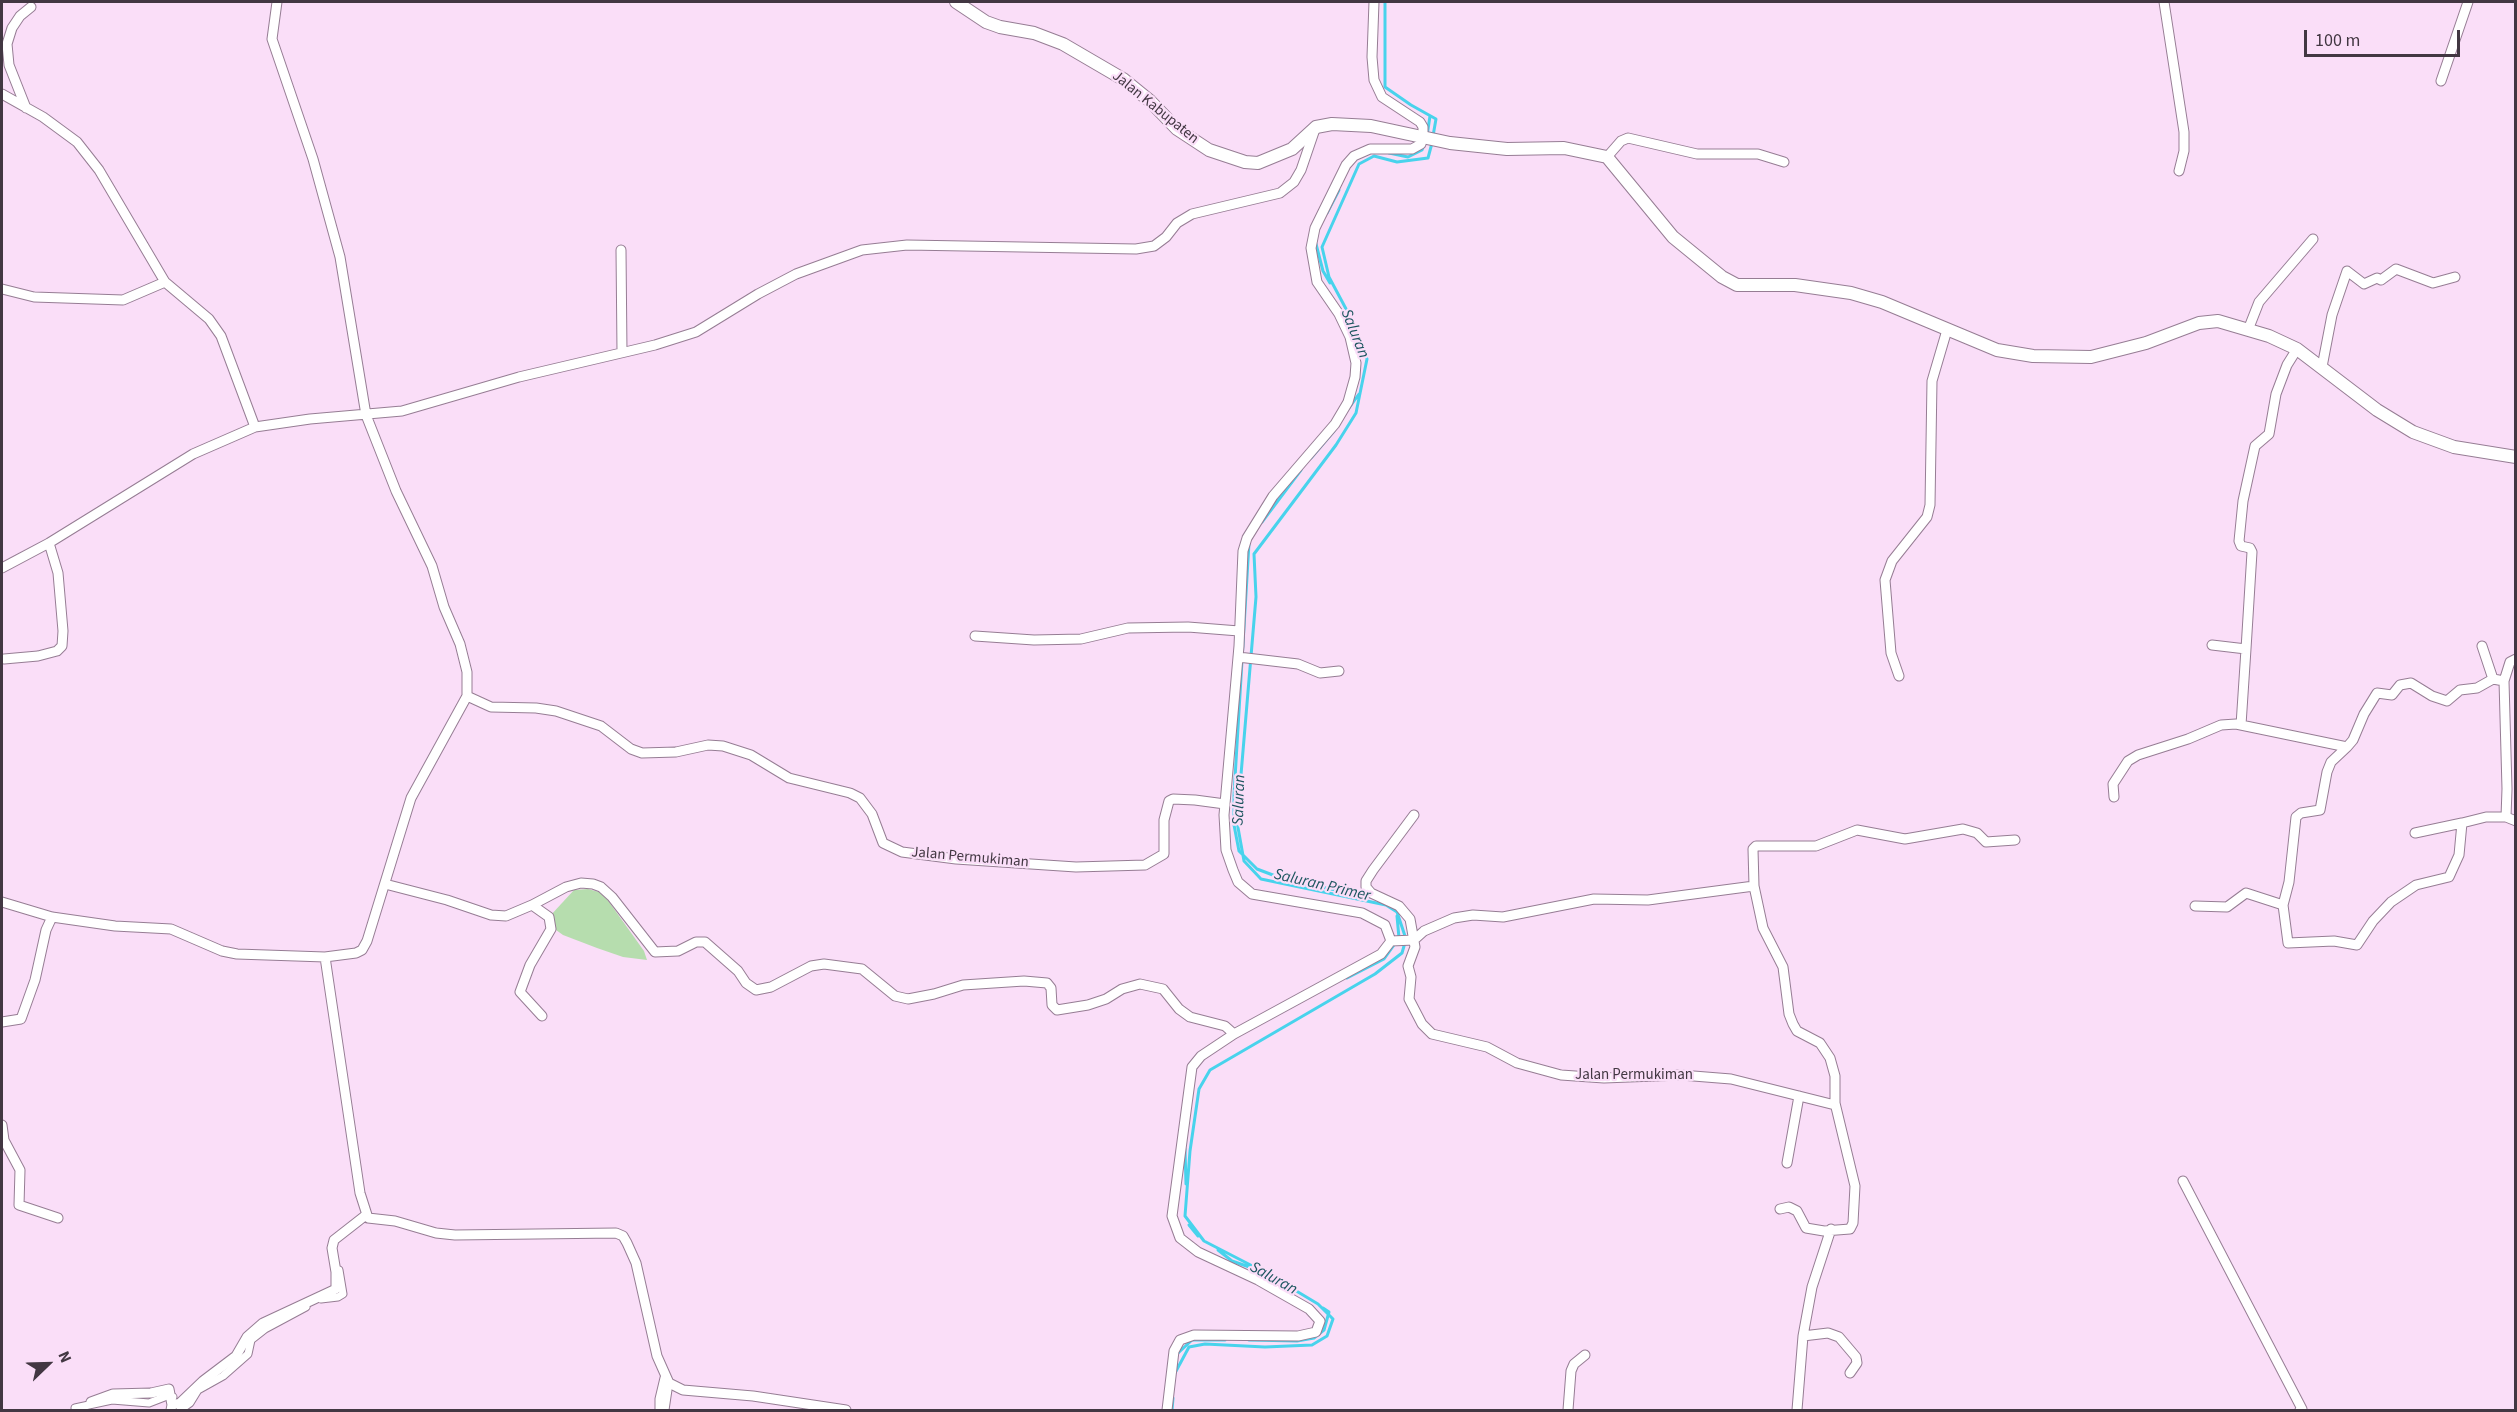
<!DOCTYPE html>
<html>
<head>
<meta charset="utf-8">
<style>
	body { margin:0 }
	#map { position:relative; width:2517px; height:1412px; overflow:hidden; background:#fadef8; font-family:"Source Sans 3",sans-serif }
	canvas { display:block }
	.frame { position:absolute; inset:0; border:3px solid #423742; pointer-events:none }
	.north { position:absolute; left:18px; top:1334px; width:60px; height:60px; -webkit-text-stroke:4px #fadef8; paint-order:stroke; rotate:67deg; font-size:16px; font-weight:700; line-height:24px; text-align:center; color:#423742 }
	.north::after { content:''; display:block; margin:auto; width:21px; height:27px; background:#423742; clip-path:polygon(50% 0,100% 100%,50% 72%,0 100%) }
	.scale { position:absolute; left:2304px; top:30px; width:156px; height:27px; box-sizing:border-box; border:3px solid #423742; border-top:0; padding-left:8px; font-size:18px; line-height:21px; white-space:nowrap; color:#423742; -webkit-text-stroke:4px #fadef8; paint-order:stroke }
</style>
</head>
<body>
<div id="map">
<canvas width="2517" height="1412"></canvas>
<div class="frame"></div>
<div class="north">N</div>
<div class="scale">100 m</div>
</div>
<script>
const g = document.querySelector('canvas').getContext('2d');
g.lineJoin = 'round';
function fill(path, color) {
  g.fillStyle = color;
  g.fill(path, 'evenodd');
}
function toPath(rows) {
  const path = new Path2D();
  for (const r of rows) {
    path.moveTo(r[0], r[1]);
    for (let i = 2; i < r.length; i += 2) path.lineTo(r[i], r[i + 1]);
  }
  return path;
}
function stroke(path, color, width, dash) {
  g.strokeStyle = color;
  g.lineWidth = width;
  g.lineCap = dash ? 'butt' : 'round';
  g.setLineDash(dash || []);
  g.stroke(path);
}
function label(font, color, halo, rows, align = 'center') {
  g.font = font + ' "Source Sans 3",sans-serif';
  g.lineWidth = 4.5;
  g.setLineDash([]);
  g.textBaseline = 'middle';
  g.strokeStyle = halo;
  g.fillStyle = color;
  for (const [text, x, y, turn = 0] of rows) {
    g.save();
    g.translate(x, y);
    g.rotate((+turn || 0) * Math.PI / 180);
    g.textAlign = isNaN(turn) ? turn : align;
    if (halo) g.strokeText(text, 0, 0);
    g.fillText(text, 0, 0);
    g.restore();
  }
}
fill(toPath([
	[588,889,599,892,607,899,644,951,647,960,623,957,597,948,563,935,549,925,550,916,574,890]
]), '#b6ddae');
stroke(toPath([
	[1385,2,1385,87,1411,105,1436,119,1433,136],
	[1427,136,1430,116],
	[1389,153,1408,157,1422,150,1424,145],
	[1327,213,1339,190],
	[1316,244,1323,271,1330,283],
	[1349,408,1359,394],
	[1311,458,1334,431],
	[1262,522,1301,470],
	[1249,543,1234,795,1234,825,1239,851,1257,869,1286,880,1371,897],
	[1347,978,1384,959,1399,938,1397,916],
	[1185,1149,1186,1184],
	[1189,1225,1198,1236],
	[1218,1250,1232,1261,1255,1269],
	[1249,1340,1297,1341,1314,1338,1324,1330,1329,1312,1323,1308],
	[1177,1354,1192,1340,1225,1340],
	[1175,1373,1189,1347,1205,1344,1265,1347,1312,1345,1327,1336,1333,1319,1318,1304,1268,1274,1204,1241,1185,1216,1190,1151,1199,1089,1210,1070,1375,974,1402,953,1406,939,1397,912,1386,905,1261,879,1244,861,1237,822,1256,597,1254,554,1336,445,1356,413,1367,359,1353,322,1329,277,1322,247,1359,164,1374,156,1397,162,1428,158,1432,143],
	[1172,1410,1173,1398]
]), '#48d3ec', 3);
const pedestrian = toPath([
	[321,1299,338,1297,343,1294,339,1270],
	[75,1408,112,1400,149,1403,167,1396,173,1397],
	[180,1410,190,1403,198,1390,223,1376,248,1354,251,1340,265,1329,306,1307],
	[665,1410,669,1383]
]);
const minor = toPath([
	[2164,2,2184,132,2184,151,2179,171],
	[2441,81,2468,2],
	[2,94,43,117,77,142,99,170,165,282,209,319,221,336,255,427],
	[26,108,9,65,7,44,12,28,20,16,31,7],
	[1607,157,1621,141,1628,138,1697,154,1758,154,1784,162],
	[621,250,622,352],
	[2,289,34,297,123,300,165,282],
	[2248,330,2259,302,2313,239],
	[2322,367,2332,315,2347,271,2364,284,2377,278,2381,280,2396,269,2433,283,2455,277],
	[2,568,49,543,193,454,255,427,310,419,402,411,519,377,655,345,696,332,758,294,796,274,862,250,907,245,1136,249,1154,246,1166,237,1177,223,1192,214,1280,193,1294,182,1301,170,1315,129],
	[975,636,1034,640,1081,639,1128,628,1188,627,1239,631],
	[2212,645,2246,649,2252,552,2250,548,2241,546,2239,541,2243,501,2255,446,2269,434,2276,394,2287,365,2297,349],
	[2482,646,2493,679,2504,681,2510,662,2516,659],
	[1238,657,1298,664,1320,673,1339,671],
	[4,659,38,656,57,651,62,646,63,631,58,573,49,543],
	[1899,676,1891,653,1885,580,1892,561,1927,517,1930,505,1932,381,1947,330],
	[2504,681,2507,789,2506,817],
	[467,696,491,707,536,708,556,711,601,726,631,749,642,753,676,752,708,745,723,746,751,755,789,778,850,793,860,798,872,814,883,843,902,852,956,859,1076,867,1145,865,1164,854,1164,820,1169,801,1173,799,1195,800,1225,804],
	[2241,725,2246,649],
	[2114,797,2113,784,2128,761,2138,755,2188,739,2221,725,2236,724,2347,747,2353,740,2364,714,2377,693,2392,695,2400,685,2411,683,2432,696,2447,701,2460,690,2477,688,2493,679],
	[1414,815,1373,870,1366,881,1366,887,1371,893,1399,906,1410,919,1415,947,1408,966,1411,977,1409,999,1422,1024,1432,1034,1487,1047,1517,1063,1561,1075,1604,1078,1681,1075,1731,1079,1835,1105],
	[2415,833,2462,823],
	[385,884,447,900,491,915,506,916,532,905,549,917,551,929,530,965,520,992,542,1016],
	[1754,886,1763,928,1783,967,1789,1014,1793,1024,1797,1031,1820,1043,1830,1058,1835,1076,1835,1103,1855,1186,1853,1223,1850,1229,1824,1231,1806,1228,1797,1211,1789,1207,1780,1209],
	[2,902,52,917,115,926,171,929,222,951,237,954,325,957,356,953,362,950,367,941,411,798,467,696,467,672,460,644,444,607,432,566,396,491,366,415,340,257,313,159,272,39,277,2],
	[532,905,566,887,581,883,593,884,601,887,612,897,655,952,678,951,696,942,705,942,738,971,746,983,756,990,771,987,811,966,824,964,862,969,895,996,908,999,934,994,963,985,1024,981,1047,983,1051,988,1052,1005,1057,1010,1088,1005,1106,999,1122,989,1140,984,1163,989,1179,1009,1190,1017,1225,1026,1234,1034],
	[2283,905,2288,943,2334,941,2357,945,2373,921,2391,902,2416,885,2449,877,2459,855,2462,823,2486,817,2506,817,2516,821],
	[2195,906,2227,907,2246,893,2283,905,2289,882,2296,817,2301,813,2320,810,2327,772,2331,762,2347,747],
	[1391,941,1414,940,1424,931,1454,918,1473,915,1503,917,1594,899,1648,900,1754,886,1753,849,1756,846,1816,846,1857,830,1905,839,1963,829,1977,833,1986,842,2015,840],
	[325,957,360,1193,368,1218,395,1221,436,1233,455,1235,616,1233,623,1236,627,1243,636,1263,657,1356,669,1383,683,1390,753,1396,846,1410],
	[2,1022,21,1019,35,980,46,930,52,917],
	[2,1125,4,1140,20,1170,19,1205,58,1218],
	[1787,1163,1799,1096],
	[2183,1181,2302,1409,2300,1410],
	[1803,1336,1828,1333,1839,1337,1856,1357,1857,1363,1850,1373],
	[91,1402,113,1394,151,1393,169,1389,172,1405],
	[171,1410,172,1405,180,1403,203,1381,236,1356,247,1337,263,1323,336,1289,336,1272,332,1248,334,1240,366,1215],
	[660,1410,660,1399,665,1378],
	[1167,1410,1174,1351,1180,1340,1194,1335,1298,1336,1316,1332,1320,1321,1309,1309,1258,1280,1198,1252,1180,1238,1172,1216,1192,1067,1201,1056,1234,1034,1381,954,1391,941,1385,925,1362,913,1252,894,1238,882,1233,870,1226,850,1224,815,1239,646,1243,551,1247,538,1273,496,1335,424,1348,402,1355,377,1356,363,1350,337,1339,314,1317,282,1311,248,1315,228,1346,165,1354,156,1370,149,1412,149,1421,144,1423,137,1423,127,1420,122,1382,97,1374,80,1372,57,1374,2],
	[1568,1410,1571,1371,1574,1364,1585,1355],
	[1797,1410,1803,1336,1812,1287,1831,1229]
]);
const tertiary = toPath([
	[956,2,986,22,1000,27,1034,33,1063,44,1123,79,1150,101,1177,129,1209,150,1245,162,1258,163,1292,149,1316,127,1332,124,1371,126,1450,143,1507,149,1564,148,1607,157,1673,237,1722,277,1737,285,1795,285,1851,293,1882,302,1997,350,2033,356,2091,357,2146,343,2199,323,2218,321,2269,336,2297,349,2377,410,2413,432,2454,447,2516,457]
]);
stroke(pedestrian, '#967d94', 9);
stroke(minor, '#967d94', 11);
stroke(tertiary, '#967d94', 14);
stroke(pedestrian, '#fff', 7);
stroke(minor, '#fff', 9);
stroke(tertiary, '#fff', 12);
label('15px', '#423742', '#fadef8', [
	["Jalan Kabupaten",1155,108,39],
	["Jalan Permukiman",970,858,5],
	["Jalan Permukiman",1634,1076]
]);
label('italic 16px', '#1c555f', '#fadef8', [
	["Saluran",1354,334,68],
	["Saluran",1240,800,-88],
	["Saluran Primer",1322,886,13],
	["Saluran",1273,1279,29]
]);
</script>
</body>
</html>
